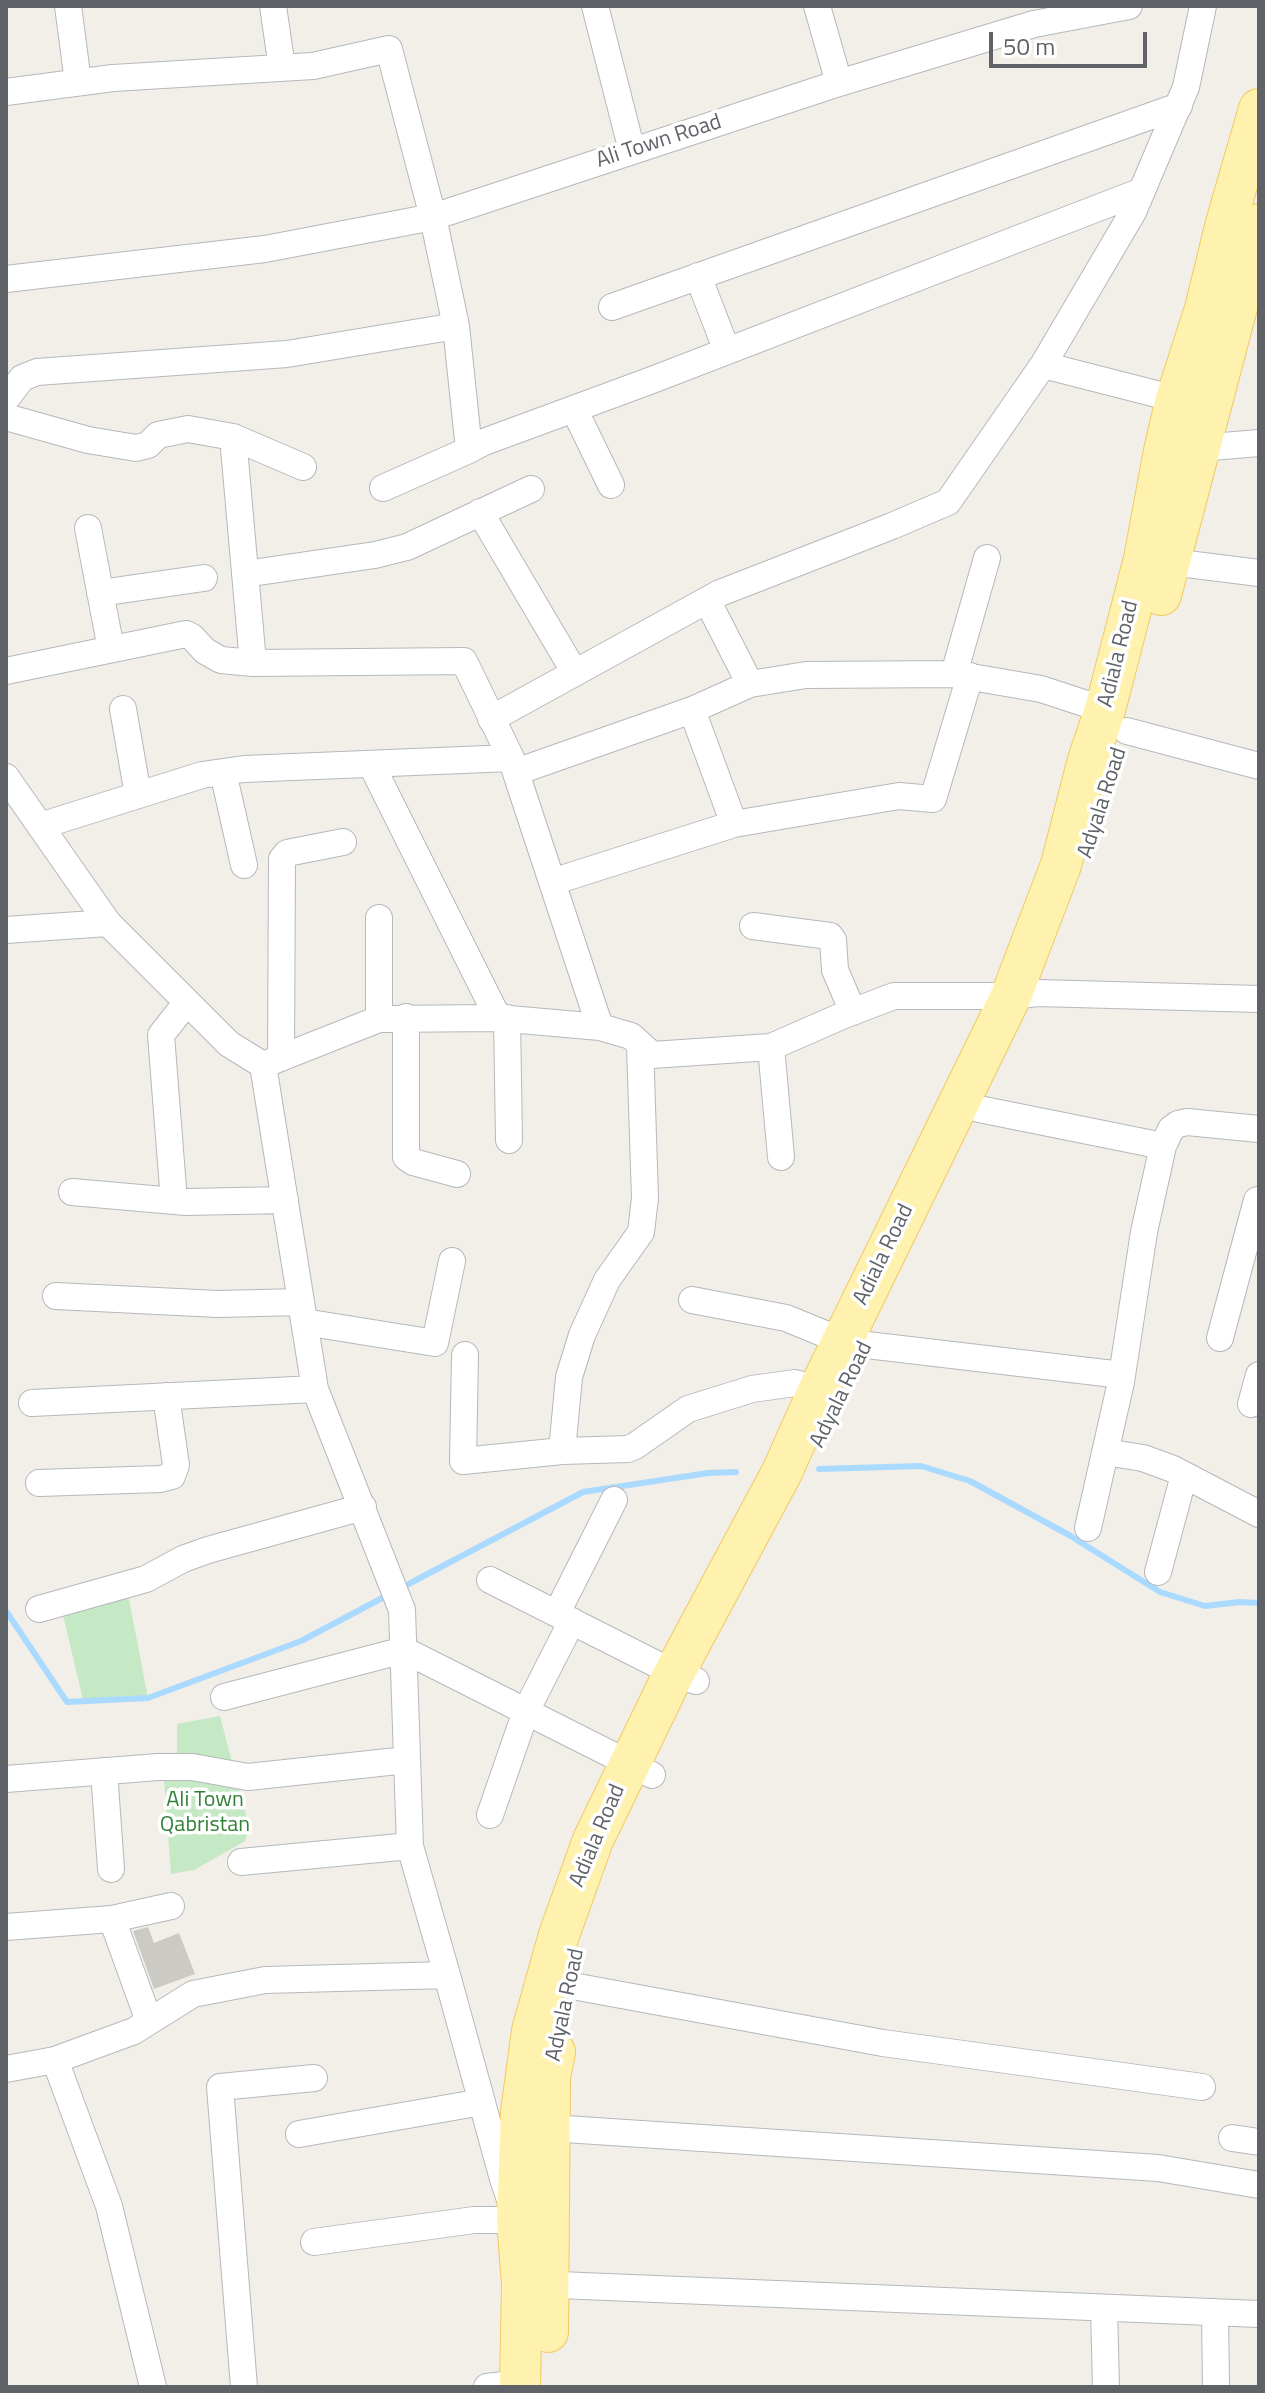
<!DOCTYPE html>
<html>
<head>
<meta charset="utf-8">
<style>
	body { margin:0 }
	#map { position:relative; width:1265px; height:2393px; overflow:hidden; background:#f1efe8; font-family:"Titillium Web",sans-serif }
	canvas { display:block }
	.frame { position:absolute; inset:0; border:8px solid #5f6368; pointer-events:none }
	.scale { position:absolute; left:989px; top:32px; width:158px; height:36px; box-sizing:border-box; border:4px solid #5f6368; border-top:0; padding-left:10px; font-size:24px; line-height:28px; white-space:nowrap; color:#5f6368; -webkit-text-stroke:6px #fff; paint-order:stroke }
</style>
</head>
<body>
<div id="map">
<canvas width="1265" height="2393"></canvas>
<div class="frame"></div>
<div class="scale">50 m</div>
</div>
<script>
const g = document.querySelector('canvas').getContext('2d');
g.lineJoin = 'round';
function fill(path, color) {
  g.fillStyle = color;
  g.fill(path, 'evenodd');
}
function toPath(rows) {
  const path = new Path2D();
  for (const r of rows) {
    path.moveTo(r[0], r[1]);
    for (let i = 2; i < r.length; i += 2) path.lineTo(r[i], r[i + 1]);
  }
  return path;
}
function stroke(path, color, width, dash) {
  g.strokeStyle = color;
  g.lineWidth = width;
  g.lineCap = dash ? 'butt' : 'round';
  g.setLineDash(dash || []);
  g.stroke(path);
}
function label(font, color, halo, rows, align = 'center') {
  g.font = font + ' "Titillium Web",sans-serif';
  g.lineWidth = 7;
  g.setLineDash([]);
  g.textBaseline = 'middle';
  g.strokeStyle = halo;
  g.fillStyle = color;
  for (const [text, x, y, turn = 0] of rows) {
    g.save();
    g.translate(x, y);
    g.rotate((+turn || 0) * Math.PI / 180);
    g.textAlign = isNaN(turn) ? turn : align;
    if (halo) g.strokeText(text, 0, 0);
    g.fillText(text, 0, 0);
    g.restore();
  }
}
fill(toPath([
	[128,1594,148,1698,84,1704,62,1611],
	[220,1716,249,1827,245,1841,194,1870,171,1874,164,1780,177,1760,177,1724]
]), '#c5e8c5');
stroke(toPath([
	[819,1469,921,1466,970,1481,1069,1535,1160,1592,1205,1606,1240,1602,1259,1603],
	[401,1588,583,1492,708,1473,736,1472],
	[6,1611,67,1702,148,1698,301,1641,388,1595]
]), '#aadaff', 6);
fill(toPath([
	[148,1927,154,1943,179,1933,195,1974,154,1989,133,1931]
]), '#cccac5');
const minor = toPath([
	[68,6,78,82],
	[273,6,282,68],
	[595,6,632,151],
	[817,6,839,83],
	[6,92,113,78,313,66,389,49,433,217,839,83,1034,24,1129,6],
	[698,276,727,351],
	[6,279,265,249,433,217,456,326,469,450,484,442,652,380,1142,191],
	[612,307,1179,106],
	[1043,365,1133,212,1186,87,1203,6],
	[6,399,22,378,37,372,287,354,456,326],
	[574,409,611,485],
	[6,417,88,440,136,448,148,445,158,435,188,429,233,437,303,467],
	[233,437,253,663,464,661,511,758,600,1027],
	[1187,449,1259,443],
	[383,488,469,450],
	[480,512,575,673],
	[88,528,111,649],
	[1155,560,1259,573],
	[245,574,375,555,407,547,531,489],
	[100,593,204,578],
	[707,600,750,684,806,675,954,674,1041,689,1105,710],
	[6,671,186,634,192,637,205,651,221,660,253,663],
	[954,674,987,558],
	[123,709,138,795],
	[491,719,720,593,892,526,948,502,1043,365,1176,399],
	[1127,731,1259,766],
	[371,764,498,1018],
	[223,772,244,865],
	[516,772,692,710],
	[6,777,108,923,229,1044,263,1065],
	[734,824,692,710,750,684],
	[40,826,202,775,244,769,511,758],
	[552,882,734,824,899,796,933,799,970,676],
	[379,918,379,1019],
	[753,926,830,936,833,940,835,970,853,1012],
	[6,930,108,923],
	[406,1017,406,1157,413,1162,457,1174],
	[507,1018,509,1140],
	[771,1047,781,1157],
	[281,1058,282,859,287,853,343,842],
	[979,1109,1163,1146],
	[72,1192,186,1202,285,1200],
	[174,1201,161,1035,187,1002],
	[56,1296,218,1304,301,1302],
	[692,1300,786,1318,842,1341],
	[304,1322,435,1343,452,1261],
	[1220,1338,1257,1200,1259,1200],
	[867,1345,1122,1375],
	[465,1355,463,1461,562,1451,628,1449,635,1446,688,1409,752,1389,795,1383,819,1389],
	[32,1403,315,1389],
	[1251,1404,1259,1375],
	[562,1451,569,1377,582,1335,607,1280,641,1232,645,1198,640,1045],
	[1105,1452,1143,1458,1173,1469,1259,1514],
	[39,1483,160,1479,172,1476,176,1465,166,1396],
	[1088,1528,1121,1382,1144,1232,1163,1146,1171,1129,1178,1124,1187,1122,1259,1129],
	[1158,1572,1184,1475],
	[490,1580,674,1673,696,1681],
	[39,1609,146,1579,183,1559,208,1550,363,1507],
	[557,1613,614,1500],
	[224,1697,404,1650,652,1775],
	[104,1771,111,1869],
	[6,1779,158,1767,192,1767,248,1777,407,1760],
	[490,1815,526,1711,572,1621],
	[241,1862,410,1846],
	[112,1919,149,2021],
	[6,1927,112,1919,171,1906],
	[447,1975,410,1846,402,1610,315,1389,263,1065,379,1019,498,1018,600,1027,631,1036,652,1055,771,1047,844,1015,894,996,1011,996,1038,993,1259,999],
	[567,1985,883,2043,1202,2087],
	[55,2060,109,2206,153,2387],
	[6,2069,55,2060,134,2031,193,1994,265,1980,447,1975,503,2179,517,2220,474,2220,314,2242],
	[550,2128,1158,2168,1259,2185],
	[299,2134,482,2102],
	[1232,2138,1259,2142],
	[535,2284,1259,2314],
	[1104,2308,1106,2387],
	[1215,2312,1216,2387],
	[244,2387,220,2087,314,2078],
	[487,2387,520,2383]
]);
const primary = toPath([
	[1161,595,1259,224],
	[548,2332,550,2077,555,2052],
	[520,2387,522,2284,517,2220,521,2112,532,2031,559,1935,593,1840,670,1681,782,1472,819,1389,1011,996,1061,865,1088,760,1105,710,1144,559,1164,451,1176,399,1205,309,1226,223,1259,109]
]);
stroke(minor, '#b5b8bc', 28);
stroke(primary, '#f2c960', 42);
stroke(minor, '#fff', 26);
stroke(primary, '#fff2af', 40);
label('22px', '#5f6368', '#fff', [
	["Ali Town Road",659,142,-18],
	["Adiala Road",1119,654,-76],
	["Adyala Road",1103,803,-72],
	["Adiala Road",884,1255,-64],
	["Adyala Road",842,1395,-64],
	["Adiala Road",598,1836,-67],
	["Adyala Road",566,2005,-78]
]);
label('22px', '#348238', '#fff', [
	["Ali Town",205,1801],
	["Qabristan",205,1826]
]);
</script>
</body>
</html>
